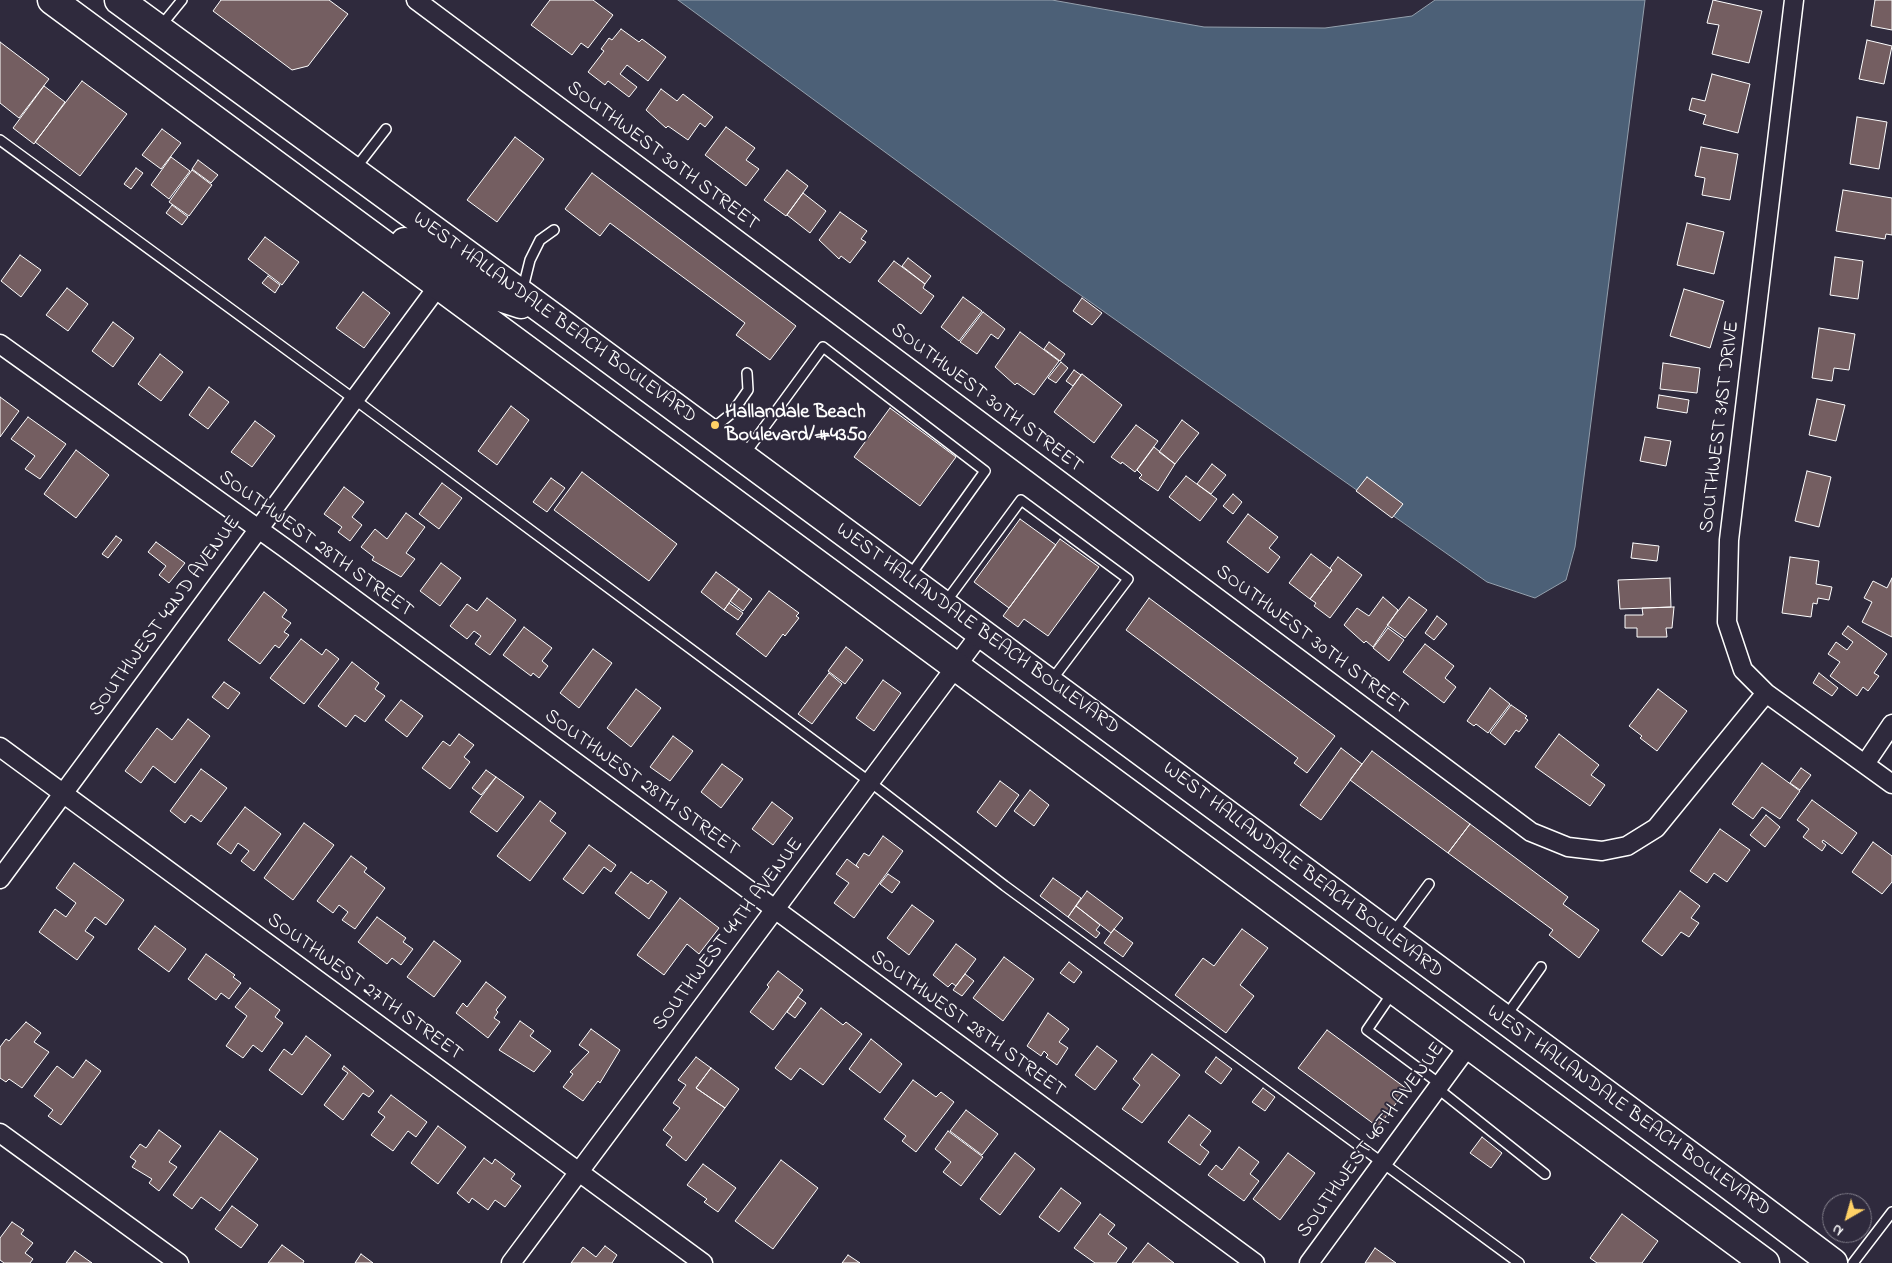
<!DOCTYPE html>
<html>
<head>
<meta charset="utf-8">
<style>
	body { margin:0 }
	#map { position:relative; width:1892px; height:1263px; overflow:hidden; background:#2f2a3d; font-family:"Indie Flower",sans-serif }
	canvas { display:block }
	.north { position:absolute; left:1822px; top:1193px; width:50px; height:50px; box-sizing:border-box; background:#2f2a3d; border:1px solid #827f8b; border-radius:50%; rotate:218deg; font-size:14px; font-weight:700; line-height:20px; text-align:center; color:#fff }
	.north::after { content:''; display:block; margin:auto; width:18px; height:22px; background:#ffd166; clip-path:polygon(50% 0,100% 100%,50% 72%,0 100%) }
</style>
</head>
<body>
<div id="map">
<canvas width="1892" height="1263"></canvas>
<div class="north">N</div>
</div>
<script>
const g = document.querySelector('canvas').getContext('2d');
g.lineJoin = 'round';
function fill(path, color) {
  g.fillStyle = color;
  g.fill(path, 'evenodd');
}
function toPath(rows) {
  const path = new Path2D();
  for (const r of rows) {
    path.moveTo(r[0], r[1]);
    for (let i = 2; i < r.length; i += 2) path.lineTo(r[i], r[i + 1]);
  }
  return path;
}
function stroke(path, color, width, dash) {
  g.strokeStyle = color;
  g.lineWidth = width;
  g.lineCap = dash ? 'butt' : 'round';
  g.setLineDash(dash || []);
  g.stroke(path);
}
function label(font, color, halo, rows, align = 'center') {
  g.font = font + ' "Indie Flower",sans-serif';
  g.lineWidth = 4;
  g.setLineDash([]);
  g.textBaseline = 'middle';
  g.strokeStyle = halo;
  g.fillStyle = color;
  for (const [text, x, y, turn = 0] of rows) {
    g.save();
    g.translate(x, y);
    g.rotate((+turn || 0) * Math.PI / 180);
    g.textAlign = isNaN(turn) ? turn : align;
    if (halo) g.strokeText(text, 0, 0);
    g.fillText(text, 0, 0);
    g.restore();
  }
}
const water = toPath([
	[678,0,1052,0,1204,27,1325,28,1412,16,1435,0,1645,0,1575,547,1566,580,1535,598,1487,582,1062,282,678,0]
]);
fill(water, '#4c6077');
stroke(water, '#94a0ad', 1);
const building = toPath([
	[221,0,329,0,348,14,308,66,292,70,213,11,221,0],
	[550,0,593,0,613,15,588,48,581,43,572,55,531,25,550,0],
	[1713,0,1762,11,1749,63,1712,54,1719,25,1707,23,1713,0],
	[1875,0,1892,0,1892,30,1871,26,1875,0],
	[621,29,639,42,642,39,666,57,648,81,627,65,620,74,637,87,629,97,608,81,605,85,588,72,604,51,601,49,609,38,612,40,621,29],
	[1867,40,1892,46,1884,84,1859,79,1867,40],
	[0,42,49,79,19,118,0,103,0,42],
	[1712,74,1750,84,1738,133,1703,124,1706,115,1689,110,1692,98,1705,101,1712,74],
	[82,81,127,114,80,176,35,142,82,81],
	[44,86,65,102,34,144,13,128,44,86],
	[661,89,677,101,683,94,713,117,705,127,700,123,688,140,668,126,666,128,646,110,661,89],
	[1857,117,1887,122,1879,169,1850,164,1857,117],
	[726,127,755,148,746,160,759,169,746,186,705,155,726,127],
	[162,129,181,143,161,169,142,155,162,129],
	[515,137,544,159,497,222,467,200,515,137],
	[1701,147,1738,154,1730,200,1702,195,1705,178,1695,176,1701,147],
	[171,157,190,171,169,199,151,185,171,157],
	[198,160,218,175,211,183,192,169,198,160],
	[136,168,143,173,131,189,124,184,136,168],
	[192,170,212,185,189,216,169,202,192,170],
	[787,170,808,186,786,216,764,200,787,170],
	[592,173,796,326,770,360,736,335,745,323,610,223,600,236,565,209,592,173],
	[1843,190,1892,198,1892,235,1886,234,1885,239,1836,231,1843,190],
	[803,193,826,211,810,233,787,215,803,193],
	[172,205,188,217,182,225,166,213,172,205],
	[840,212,867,231,861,239,866,242,850,263,841,256,839,259,819,240,840,212],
	[1687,223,1724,232,1714,274,1677,265,1687,223],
	[265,237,299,262,282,285,248,259,265,237],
	[20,255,41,270,21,297,1,281,20,255],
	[1835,257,1863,261,1858,299,1830,295,1835,257],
	[908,258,931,276,925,284,902,266,908,258],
	[894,261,925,284,923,288,934,296,921,314,878,281,894,261],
	[268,276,280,285,275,293,262,283,268,276],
	[67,288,88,304,68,331,46,315,67,288],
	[1684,289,1724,301,1710,348,1670,336,1684,289],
	[363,292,390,313,364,348,336,328,363,292],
	[963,297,982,311,959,341,941,327,963,297],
	[1082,298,1102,313,1092,325,1073,311,1082,298],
	[983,312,1005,329,998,339,991,334,977,354,960,342,983,312],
	[113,322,134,338,113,367,92,351,113,322],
	[1819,328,1855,334,1849,370,1834,368,1832,381,1812,378,1819,328],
	[1020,332,1059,361,1034,395,1017,383,1015,385,995,367,1020,332],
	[1049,342,1065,354,1060,361,1044,349,1049,342],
	[160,354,183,372,161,401,138,384,160,354],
	[1061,362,1068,368,1056,383,1048,378,1061,362],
	[1663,363,1700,368,1697,393,1660,389,1663,363],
	[1074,370,1081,375,1073,386,1066,381,1074,370],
	[1082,374,1122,405,1094,443,1054,412,1082,374],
	[209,387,229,402,208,429,189,415,209,387],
	[1659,395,1689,400,1687,413,1657,408,1659,395],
	[0,397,19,411,0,437,0,397],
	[1817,399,1845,405,1836,441,1809,435,1817,399],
	[511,406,529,420,497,465,478,451,511,406],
	[890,408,956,457,920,506,854,457,890,408],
	[28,417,66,444,40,479,25,469,35,456,11,439,28,417],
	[1182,420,1199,433,1175,464,1159,452,1182,420],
	[255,421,275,436,252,467,231,452,255,421],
	[1136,425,1158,441,1135,472,1122,462,1121,464,1111,457,1136,425],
	[1645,437,1671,441,1666,466,1640,461,1645,437],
	[1154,447,1175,464,1158,491,1139,478,1142,475,1137,470,1154,447],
	[76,450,109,475,76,518,44,494,76,450],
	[1212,464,1226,475,1211,494,1197,484,1212,464],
	[1807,471,1831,477,1819,527,1795,521,1807,471],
	[582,472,677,544,649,581,554,510,582,472],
	[1186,476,1217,499,1200,521,1169,497,1186,476],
	[1367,477,1403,504,1392,518,1356,491,1367,477],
	[551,478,565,488,547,512,533,502,551,478],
	[442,483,462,498,439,529,419,514,442,483],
	[344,487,364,502,352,517,362,525,350,541,338,532,342,527,324,514,344,487],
	[1233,494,1242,502,1233,514,1223,506,1233,494],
	[406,513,425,527,406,553,415,559,401,577,372,560,374,557,361,547,375,529,387,539,406,513],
	[1248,514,1278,537,1269,548,1280,557,1268,573,1227,542,1248,514],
	[1020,519,1056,545,1009,608,974,582,1020,519],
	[116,536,122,540,108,558,102,554,116,536],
	[1060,539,1099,567,1048,636,1024,619,1018,627,1003,616,1060,539],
	[156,542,185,563,169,583,159,575,166,566,148,552,156,542],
	[1633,543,1659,546,1657,561,1631,558,1633,543],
	[1311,554,1332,570,1310,599,1289,583,1311,554],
	[1338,557,1362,575,1330,618,1314,606,1316,603,1310,599,1332,570,1330,568,1338,557],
	[1790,557,1819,561,1816,584,1832,587,1829,600,1818,598,1817,604,1813,603,1811,617,1782,613,1790,557],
	[441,563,461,578,440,606,420,591,441,563],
	[716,572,739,589,724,610,701,592,716,572],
	[1670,578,1671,607,1620,609,1618,580,1670,578],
	[1892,578,1892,637,1862,622,1872,602,1864,598,1873,581,1887,588,1892,578],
	[739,589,752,599,743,611,730,601,739,589],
	[769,591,799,613,796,616,799,618,785,636,783,634,766,657,736,634,769,591],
	[264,592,287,610,282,617,291,623,284,632,289,635,279,648,275,645,260,664,228,640,264,592],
	[1383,597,1398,610,1373,647,1366,641,1364,643,1344,625,1357,608,1369,616,1383,597],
	[1409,597,1427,610,1405,638,1387,625,1409,597],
	[487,598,516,620,490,655,475,644,481,636,474,631,467,639,450,626,467,604,477,611,487,598],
	[1149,598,1335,736,1307,773,1294,763,1298,758,1126,630,1149,598],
	[729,603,743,613,738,620,724,610,729,603],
	[1674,607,1672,628,1666,628,1667,637,1637,637,1637,628,1625,628,1625,615,1643,615,1642,608,1674,607],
	[1437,616,1447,624,1434,640,1425,633,1437,616],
	[1848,626,1887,654,1874,673,1879,676,1868,691,1863,687,1857,696,1830,676,1840,662,1828,654,1836,642,1847,650,1853,642,1842,634,1848,626],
	[524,627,552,648,542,661,548,666,539,678,533,673,531,676,503,655,524,627],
	[1388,628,1404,640,1389,661,1373,648,1388,628],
	[301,639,322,655,326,649,339,659,304,704,270,678,301,639],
	[1425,644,1454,666,1445,678,1456,687,1444,703,1403,672,1425,644],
	[846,647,863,660,845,684,828,671,846,647],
	[593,649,612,663,579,708,560,693,593,649],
	[352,662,379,683,375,689,385,696,365,722,355,715,346,727,318,706,352,662],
	[829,673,842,684,812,724,798,714,829,673],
	[1819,673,1838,688,1832,696,1813,683,1819,673],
	[883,680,901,693,874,731,856,718,883,680],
	[224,682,240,693,228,709,212,697,224,682],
	[1490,688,1510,704,1488,733,1476,724,1474,726,1467,721,1490,688],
	[636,689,661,708,631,747,607,728,636,689],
	[1658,689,1687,711,1657,751,1640,738,1642,736,1629,726,1658,689],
	[401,700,423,716,407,737,385,720,401,700],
	[1511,705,1527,716,1525,718,1528,720,1519,732,1516,730,1505,745,1490,733,1511,705],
	[188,719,210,736,175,783,153,766,141,783,125,771,157,728,172,740,188,719],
	[459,734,474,745,464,757,470,762,450,789,422,768,443,741,450,746,459,734],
	[1559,734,1599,765,1591,775,1605,785,1590,806,1535,767,1559,734],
	[673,736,693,751,670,781,650,767,673,736],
	[1341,748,1362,764,1321,820,1300,805,1341,748],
	[1372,751,1470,824,1448,853,1350,780,1372,751],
	[1762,763,1800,791,1780,819,1762,807,1753,819,1732,804,1762,763],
	[722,764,743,779,721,808,701,792,722,764],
	[1801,768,1811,775,1800,790,1790,783,1801,768],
	[201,769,227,788,201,822,191,815,185,823,170,811,201,769],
	[486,770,496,777,481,795,472,788,486,770],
	[496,777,524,797,497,832,470,812,496,777],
	[1000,781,1019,795,996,827,977,812,1000,781],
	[1030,790,1049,805,1034,826,1014,811,1030,790],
	[1812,800,1857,833,1842,854,1823,840,1822,842,1826,845,1822,851,1803,837,1809,829,1797,820,1812,800],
	[540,801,556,813,550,821,566,833,530,881,497,856,540,801],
	[772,802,793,818,773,845,752,829,772,802],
	[245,807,281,834,254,871,241,861,249,851,238,843,231,854,217,844,245,807],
	[1766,815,1780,827,1765,847,1750,835,1766,815],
	[304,823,334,845,293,900,264,878,304,823],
	[1470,824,1568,897,1563,904,1599,930,1579,958,1549,935,1553,930,1448,853,1470,824],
	[1720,829,1750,850,1727,882,1714,873,1707,883,1690,871,1720,829],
	[883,836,903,851,854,918,834,903,849,883,836,874,847,859,859,868,856,865,864,853,869,856,883,836],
	[1873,842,1892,856,1892,882,1882,894,1852,872,1873,842],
	[589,845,616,865,611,872,604,867,583,894,563,879,589,845],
	[351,856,367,868,364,872,385,888,355,929,342,920,348,912,339,905,333,913,317,901,351,856],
	[74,863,124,900,106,925,95,917,85,931,94,937,77,960,39,932,55,909,66,917,76,903,56,888,74,863],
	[631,872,648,884,651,880,667,892,649,919,615,893,631,872],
	[888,874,900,882,892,893,880,884,888,874],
	[1053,878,1081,898,1068,917,1040,896,1053,878],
	[1087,891,1123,918,1111,933,1076,906,1087,891],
	[1680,891,1700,906,1691,918,1699,923,1689,937,1681,932,1662,956,1642,941,1680,891],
	[680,898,719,928,699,954,687,944,664,975,637,955,680,898],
	[912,905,934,921,909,955,887,938,912,905],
	[1076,906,1100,925,1096,930,1100,933,1096,938,1068,917,1076,906],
	[377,917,406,938,403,942,413,949,401,965,392,958,387,964,358,942,377,917],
	[155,926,186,949,169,972,138,949,155,926],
	[1114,929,1133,943,1123,957,1104,943,1114,929],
	[1242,929,1268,948,1240,985,1254,996,1226,1033,1175,995,1203,958,1214,966,1242,929],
	[434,941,461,961,434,997,407,977,434,941],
	[956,944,976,959,956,986,952,983,948,987,933,975,956,944],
	[206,954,235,975,233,977,241,983,229,999,221,993,216,1000,188,979,206,954],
	[1004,957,1034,979,1003,1021,973,998,1004,957],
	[1069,962,1082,972,1074,983,1060,973,1069,962],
	[778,971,803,990,773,1030,750,1012,769,987,767,985,778,971],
	[965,974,974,981,962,996,953,990,965,974],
	[486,982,506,997,496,1010,498,1012,494,1018,500,1022,488,1038,456,1013,463,1003,467,1007,486,982],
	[250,988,280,1010,275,1017,283,1023,262,1052,253,1045,243,1058,226,1046,247,1016,235,1007,250,988],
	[798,997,806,1003,795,1018,787,1012,798,997],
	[821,1008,843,1025,846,1022,862,1034,823,1085,800,1068,791,1080,775,1068,821,1008],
	[1048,1013,1069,1029,1059,1042,1068,1048,1057,1065,1046,1057,1048,1055,1044,1051,1041,1056,1027,1046,1048,1013],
	[520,1021,534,1031,530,1036,551,1051,534,1072,499,1050,520,1021],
	[26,1022,41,1033,34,1042,49,1052,22,1088,9,1079,6,1082,0,1078,0,1047,6,1039,9,1041,26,1022],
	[591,1029,620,1050,600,1083,598,1081,583,1101,563,1087,573,1074,570,1072,589,1052,579,1045,591,1029],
	[1327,1030,1407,1089,1378,1127,1298,1068,1327,1030],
	[306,1036,331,1055,302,1095,269,1070,284,1049,292,1055,306,1036],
	[871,1039,902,1064,880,1093,849,1069,871,1039],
	[1097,1046,1117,1061,1095,1090,1075,1075,1097,1046],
	[1152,1054,1180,1075,1142,1123,1122,1109,1140,1085,1133,1079,1152,1054],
	[696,1057,711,1068,696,1088,725,1108,686,1161,666,1145,672,1137,663,1130,680,1108,673,1103,686,1085,678,1080,696,1057],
	[1216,1057,1232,1069,1221,1084,1205,1072,1216,1057],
	[86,1060,101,1071,61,1125,48,1116,53,1110,34,1096,57,1066,73,1078,86,1060],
	[344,1066,374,1091,369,1097,363,1093,343,1120,324,1105,348,1073,342,1069,344,1066],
	[711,1068,739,1089,725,1108,696,1088,711,1068],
	[913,1080,936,1097,941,1092,954,1102,916,1152,902,1141,906,1136,884,1119,913,1080],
	[1263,1088,1275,1097,1265,1111,1252,1102,1263,1088],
	[391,1095,427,1122,416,1137,408,1131,393,1151,371,1135,385,1117,378,1112,391,1095],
	[966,1110,998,1134,982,1155,950,1131,966,1110],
	[1189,1115,1211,1131,1200,1145,1209,1152,1200,1165,1168,1142,1189,1115],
	[438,1126,466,1147,438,1184,411,1163,438,1126],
	[159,1130,181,1146,169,1162,177,1167,159,1191,149,1183,152,1179,132,1167,136,1161,130,1157,140,1144,146,1148,159,1130],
	[220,1131,258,1159,220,1211,201,1197,192,1209,173,1195,220,1131],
	[948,1131,983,1157,961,1186,943,1172,951,1162,935,1149,948,1131],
	[1482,1137,1502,1153,1491,1168,1470,1153,1482,1137],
	[1239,1147,1259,1162,1250,1174,1259,1181,1244,1201,1208,1175,1216,1165,1222,1170,1239,1147],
	[1015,1153,1035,1169,1000,1215,980,1199,1015,1153],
	[1288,1153,1315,1173,1280,1220,1253,1199,1288,1153],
	[484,1158,492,1164,495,1159,515,1174,511,1179,521,1186,505,1207,495,1200,488,1210,472,1198,469,1203,457,1193,484,1158],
	[781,1160,818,1188,773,1249,735,1221,781,1160],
	[703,1164,736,1188,718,1212,704,1202,707,1199,687,1185,703,1164],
	[1061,1188,1081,1203,1059,1232,1039,1217,1061,1188],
	[232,1206,258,1225,241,1248,215,1229,232,1206],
	[1100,1214,1115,1225,1108,1234,1127,1248,1116,1263,1095,1263,1074,1248,1100,1214],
	[1622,1214,1658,1241,1642,1263,1597,1263,1590,1258,1622,1214],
	[12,1222,24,1230,21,1234,33,1243,25,1253,33,1259,30,1263,4,1263,0,1260,0,1238,12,1222],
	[1148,1243,1174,1263,1132,1263,1148,1243],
	[282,1245,304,1261,303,1263,268,1263,282,1245],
	[605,1246,617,1255,612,1263,571,1263,583,1247,596,1257,605,1246],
	[1375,1248,1396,1263,1365,1263,1375,1248],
	[75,1251,92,1263,66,1263,75,1251],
	[361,1254,373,1263,355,1263,361,1254],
	[848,1255,860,1263,842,1263,848,1255]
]);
fill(building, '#745e61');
stroke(building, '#fff', 1);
const lane = toPath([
	[160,27,182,0],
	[0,140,354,399,870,782,1005,886,1519,1263],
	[355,169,386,129],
	[522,292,530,260,540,240,554,230],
	[711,430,732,413,748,390,747,373],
	[744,455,823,347,985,471,909,577],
	[945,603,1021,500,1128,579,1051,681],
	[1392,934,1429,884],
	[1393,992,1367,1030,1440,1084],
	[1506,1016,1541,967],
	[1437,1088,1545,1174],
	[1853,1263,1892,1212]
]);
const street = toPath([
	[416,0,1531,832,1568,847,1602,851,1627,846,1656,828,1766,693],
	[1794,0,1729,540,1727,622,1743,670,1766,693,1892,784],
	[0,344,285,548,1255,1263],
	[0,747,703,1263],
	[1865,764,1892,724],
	[0,879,439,285],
	[0,1133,179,1263],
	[511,1263,981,633],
	[1309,1263,1469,1045]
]);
const primary = toPath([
	[52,0,1765,1263],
	[119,0,554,318,1724,1181,1833,1263],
	[405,242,436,260,482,269],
	[439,285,463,285,521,304]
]);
stroke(lane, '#fff', 12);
stroke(street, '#fff', 21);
stroke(primary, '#fff', 31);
stroke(lane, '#2f2a3d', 9);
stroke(street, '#2f2a3d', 18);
stroke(primary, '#2f2a3d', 28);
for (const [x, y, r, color] of [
	[715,425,5,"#ffd166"]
]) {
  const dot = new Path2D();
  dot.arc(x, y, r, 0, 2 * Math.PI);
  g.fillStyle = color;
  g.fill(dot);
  stroke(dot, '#2f2a3d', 2);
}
label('20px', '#fff', '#2f2a3d', [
	["SOUTHWEST 30TH STREET",662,157,37],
	["WEST HALLANDALE BEACH BOULEVARD",554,319,36],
	["SOUTHWEST 30TH STREET",986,399,37],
	["SOUTHWEST 31ST DRIVE",1721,427,-83],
	["SOUTHWEST 28TH STREET",315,545,36],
	["SOUTHWEST 42ND AVENUE",166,617,-54],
	["WEST HALLANDALE BEACH BOULEVARD",977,630,36],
	["SOUTHWEST 30TH STREET",1311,641,37],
	["SOUTHWEST 28TH STREET",641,784,36],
	["WEST HALLANDALE BEACH BOULEVARD",1302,871,37],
	["SOUTHWEST 44TH AVENUE",729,935,-53],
	["SOUTHWEST 27TH STREET",364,988,36],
	["SOUTHWEST 28TH STREET",967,1025,36],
	["WEST HALLANDALE BEACH BOULEVARD",1628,1112,36],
	["SOUTHWEST 46TH AVENUE",1372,1141,-54]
]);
label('bold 20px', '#fff', '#2f2a3d', [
	["Hallandale Beach",725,414],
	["Boulevard/#4350",725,437]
], 'left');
</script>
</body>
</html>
